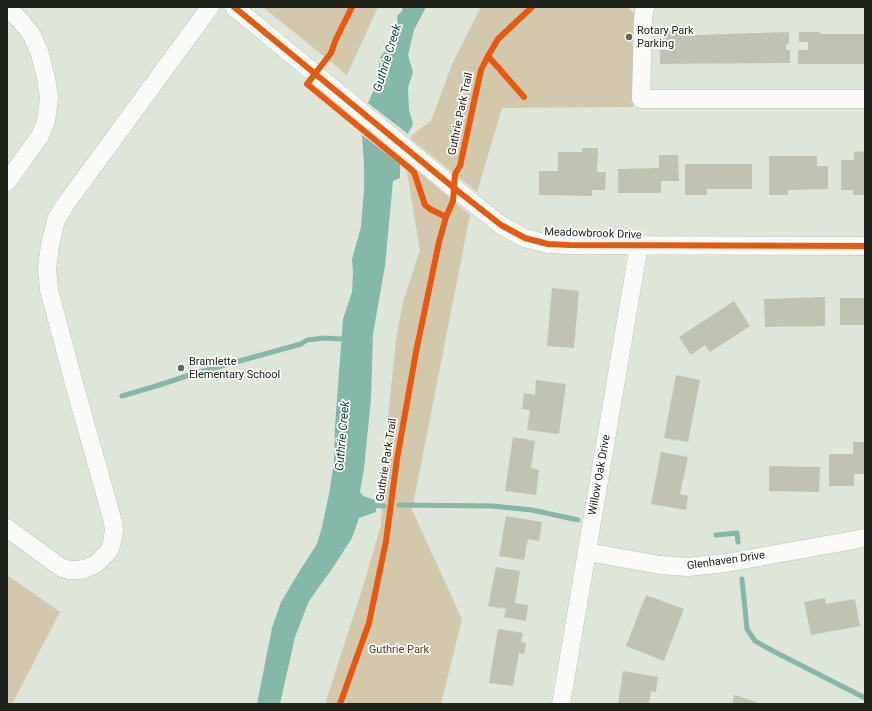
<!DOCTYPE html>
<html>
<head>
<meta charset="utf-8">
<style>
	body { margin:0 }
	#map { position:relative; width:872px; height:711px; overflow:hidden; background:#dee5d9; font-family:Roboto,sans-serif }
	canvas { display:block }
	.frame { position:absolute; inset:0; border:8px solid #20251c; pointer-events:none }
</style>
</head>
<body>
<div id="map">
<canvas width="872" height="711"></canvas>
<div class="frame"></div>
</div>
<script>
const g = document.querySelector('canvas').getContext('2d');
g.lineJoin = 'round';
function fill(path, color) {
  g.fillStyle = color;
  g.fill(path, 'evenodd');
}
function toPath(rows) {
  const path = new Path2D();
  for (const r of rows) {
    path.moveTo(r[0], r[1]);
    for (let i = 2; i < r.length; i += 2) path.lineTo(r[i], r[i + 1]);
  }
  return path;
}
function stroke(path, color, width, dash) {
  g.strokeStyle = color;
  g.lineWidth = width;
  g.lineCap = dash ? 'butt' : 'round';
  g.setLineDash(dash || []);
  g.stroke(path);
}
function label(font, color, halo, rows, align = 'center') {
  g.font = font + ' Roboto,sans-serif';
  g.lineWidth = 3.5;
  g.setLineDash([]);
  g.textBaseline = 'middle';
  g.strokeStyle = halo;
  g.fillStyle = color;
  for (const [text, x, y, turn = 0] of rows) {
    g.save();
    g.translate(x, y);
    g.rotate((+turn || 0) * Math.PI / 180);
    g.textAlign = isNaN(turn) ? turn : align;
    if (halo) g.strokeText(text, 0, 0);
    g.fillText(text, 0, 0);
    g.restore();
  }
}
fill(toPath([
	[263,7,378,7,347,75],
	[481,7,628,7,634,14,633,107,502,108,477,192,411,139,412,135,431,121,452,64],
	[405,160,470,215,412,510,462,619,441,704,325,704,365,580,381,525,387,427,396,340,403,302,420,250],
	[7,575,60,612,12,704,7,704]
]), '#d2c9ac');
fill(toPath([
	[403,7,426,7,414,30,408,55,413,72,408,88,409,110,413,124,408,134,368,103,377,83,380,58,391,42,393,33,398,29,397,16,402,11],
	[362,135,400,164,400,178,393,181,385,266,373,334,371,399,364,468,360,492,363,496,375,500,376,512,359,518,352,538,334,566,309,601,295,637,280,704,257,704,272,628,281,602,299,572,317,544,322,527,329,494,334,462,335,426,343,319,352,292,353,273,352,259,361,227,364,189,364,165]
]), '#84b8a9');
stroke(toPath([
	[122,396,156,386,196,373,301,344,307,340,324,338,339,339,348,338],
	[369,505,384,506],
	[399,505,492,506,532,510,578,520],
	[716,535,737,533,738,542],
	[742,579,747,629,755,641,773,651,865,698]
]), '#84b8a9', 5);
fill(toPath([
	[662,32,683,32,683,35,696,35,789,32,789,43,786,45,786,50,790,50,790,63,660,64,660,50,671,50,671,42,662,42],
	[799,32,820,32,820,34,865,34,865,64,798,64,798,50,808,50,808,42,799,42],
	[582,148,598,148,597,172,606,172,605,190,592,190,592,196,539,195,539,171,558,171,558,152,582,152],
	[865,151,865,195,853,195,853,190,841,190,841,160,854,160,854,152],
	[659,155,678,155,679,181,661,181,661,193,618,193,618,169,659,168],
	[769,156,817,156,817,166,828,166,828,189,788,190,788,195,769,195],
	[685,164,752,164,752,189,707,189,707,195,685,195],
	[552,288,579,291,574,348,547,346],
	[825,297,825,326,765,327,764,299],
	[840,298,865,298,865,325,840,325],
	[734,301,750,326,710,352,705,345,691,355,679,337],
	[676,375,700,380,688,442,664,438],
	[536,380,566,384,559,434,527,430,530,410,522,409,524,393,535,395],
	[513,437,535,441,531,468,539,470,536,495,505,491],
	[853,442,865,442,865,474,854,474,854,486,829,486,829,454,853,454],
	[661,452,688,457,680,494,688,496,686,510,651,504],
	[769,466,820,467,819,492,769,491],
	[506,516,542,522,539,541,528,539,524,560,499,556],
	[496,567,520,571,515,603,528,605,526,621,504,617,506,609,488,606],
	[646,595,684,609,664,661,626,646],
	[825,598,826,604,855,599,860,626,811,635,804,602],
	[498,629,523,633,521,642,526,643,524,654,519,653,513,686,489,683],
	[623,671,658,677,656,692,651,691,649,704,618,704],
	[734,695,757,702,756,704,732,704]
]), '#c0c3b2');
const minor = toPath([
	[234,7,454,188,501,225,525,238,548,244,569,245,865,246],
	[645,7,643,18,641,99,865,99],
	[7,10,12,13,20,20,32,35,40,54,46,78,49,97,48,106,46,121,40,136,7,182],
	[7,528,56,564,62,568,70,570,78,570,84,569,96,564,106,554,110,549,112,542,114,531,113,522,75,387,49,290,47,268,50,245,56,220,65,205,210,7],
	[587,552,660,565,688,567,726,563,865,538],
	[561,704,639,245]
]);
stroke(minor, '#bdc3b9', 19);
stroke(minor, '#fafbf9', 18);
stroke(toPath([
	[234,7,454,188,501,225,525,238,548,244,569,245,865,246],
	[352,7,336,39,331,53,307,84,414,172,425,205,430,209,446,217],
	[488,56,524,97],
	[340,704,369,623,386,541,397,459,416,352,439,242,446,217,453,201,455,174,460,166,481,70,488,56,498,39,532,7]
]), '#e8590c', 6);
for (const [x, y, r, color] of [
	[629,37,4,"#62685e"],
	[181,368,4,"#62685e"]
]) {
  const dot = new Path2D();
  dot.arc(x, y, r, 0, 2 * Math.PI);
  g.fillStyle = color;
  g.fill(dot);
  stroke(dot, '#fff', 1.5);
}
label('11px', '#20251c', '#fff', [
	["Rotary Park",637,31],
	["Parking",637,44],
	["Bramlette",189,362],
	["Elementary School",189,375]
], 'left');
label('11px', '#20251c', '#fff', [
	["Guthrie Park Trail",461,114,-78],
	["Meadowbrook Drive",593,234,2],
	["Guthrie Park Trail",387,460,-81],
	["Willow Oak Drive",600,475,-80],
	["Glenhaven Drive",726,561,-8]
]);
label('11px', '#533f16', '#fff', [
	["Guthrie Park",399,650]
]);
label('italic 12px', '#08493f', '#fff', [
	["Guthrie Creek",388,58,-73],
	["Guthrie Creek",343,436,-85]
]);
</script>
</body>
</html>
